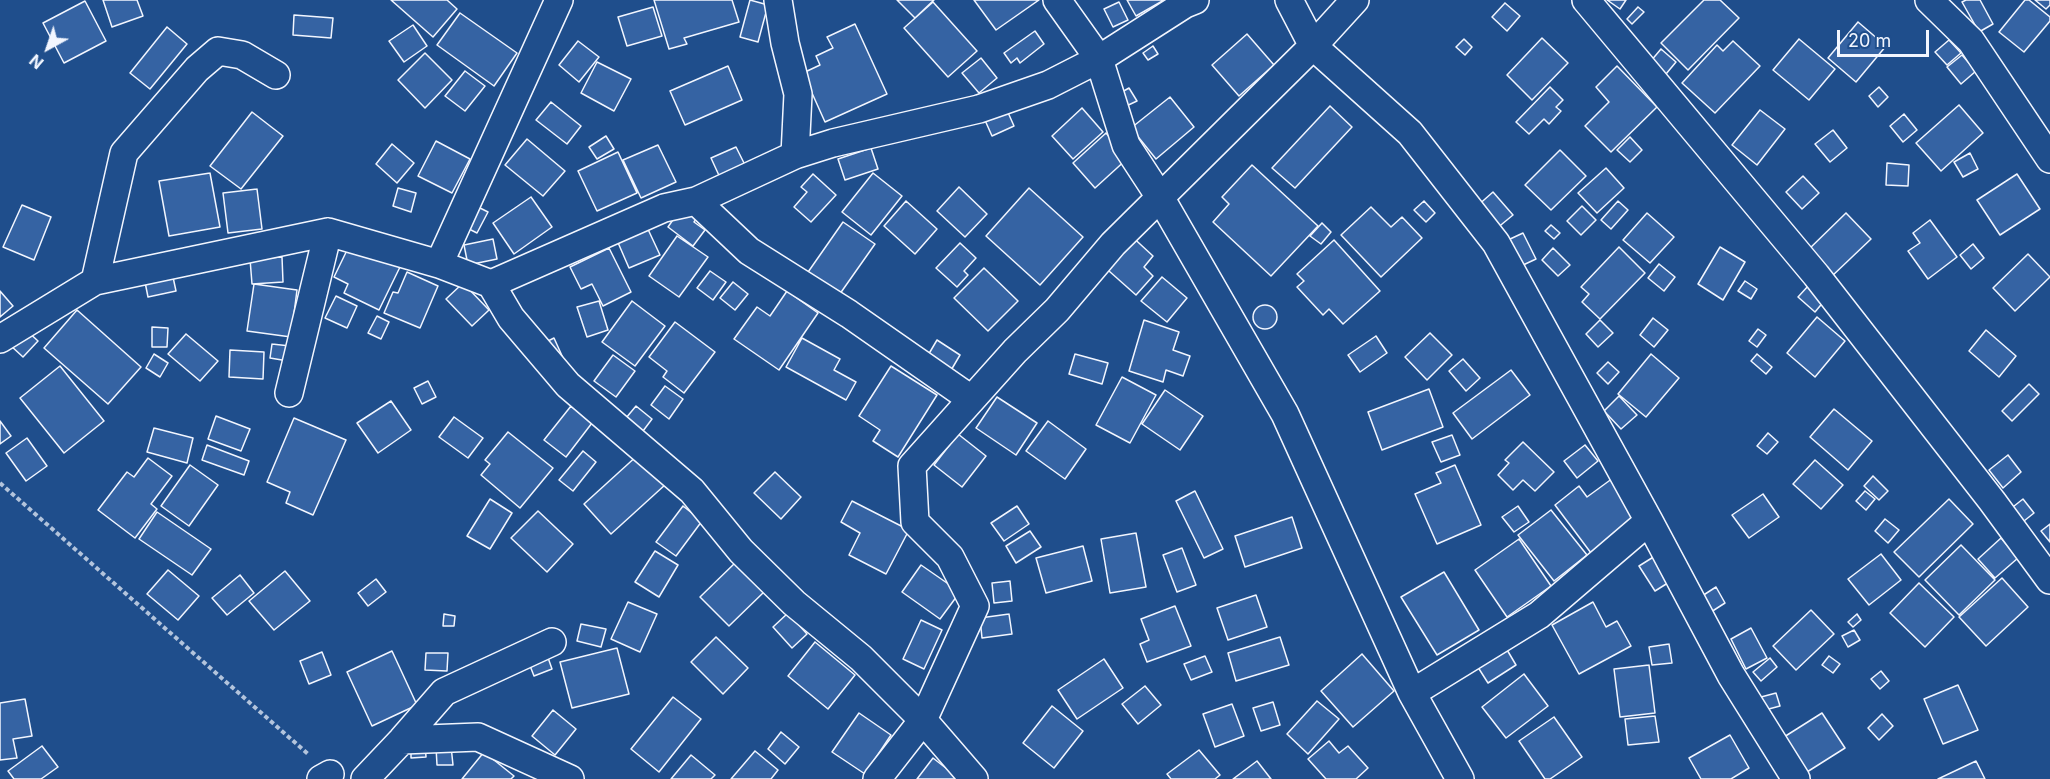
<!DOCTYPE html>
<html>
<head>
<meta charset="utf-8">
<style>
	body { margin:0 }
	#map { position:relative; width:2050px; height:779px; overflow:hidden; background:#1f4e8c; font-family:Inter,sans-serif }
	canvas { display:block }
	.north { position:absolute; left:18px; top:18px; width:60px; height:60px; -webkit-text-stroke:4px #1f4e8c; paint-order:stroke; rotate:220deg; font-size:16px; font-weight:700; line-height:24px; text-align:center; color:#f2f6ff }
	.north::after { content:''; display:block; margin:auto; width:21px; height:27px; background:#f2f6ff; clip-path:polygon(50% 0,100% 100%,50% 72%,0 100%) }
	.scale { position:absolute; left:1837px; top:30px; width:92px; height:27px; box-sizing:border-box; border:3px solid #f2f6ff; border-top:0; padding-left:8px; font-size:18px; line-height:21px; white-space:nowrap; color:#f2f6ff; -webkit-text-stroke:4px #1f4e8c; paint-order:stroke }
</style>
</head>
<body>
<div id="map">
<canvas width="2050" height="779"></canvas>
<div class="north">N</div>
<div class="scale">20 m</div>
</div>
<script>
const g = document.querySelector('canvas').getContext('2d');
g.lineJoin = 'round';
function fill(path, color) {
  g.fillStyle = color;
  g.fill(path, 'evenodd');
}
function toPath(rows) {
  const path = new Path2D();
  for (const r of rows) {
    if (r.length === 3) {
      path.moveTo(r[0] + r[2], r[1]);
      path.arc(r[0], r[1], r[2], 0, 2 * Math.PI);
      continue;
    }
    path.moveTo(r[0], r[1]);
    for (let i = 2; i < r.length; i += 2) path.lineTo(r[i], r[i + 1]);
  }
  return path;
}
function stroke(path, color, width, dash) {
  g.strokeStyle = color;
  g.lineWidth = width;
  g.lineCap = dash ? 'butt' : 'round';
  g.setLineDash(dash || []);
  g.stroke(path);
}
const building = toPath([
	[103,0,137,0,143,16,112,27,103,0],
	[391,0,447,0,457,9,433,37,391,0],
	[654,0,732,0,739,22,684,38,687,44,669,49,654,0],
	[750,0,768,5,758,42,740,37,750,0],
	[897,0,934,0,915,18,897,0],
	[974,0,1039,0,996,30,974,0],
	[1127,0,1164,0,1136,16,1127,0],
	[1607,0,1626,0,1620,9,1607,0],
	[1704,0,1720,0,1739,18,1688,70,1661,43,1704,0],
	[1966,0,1980,0,1993,24,1979,32,1962,2,1966,0],
	[2025,0,2029,0,2050,17,2050,21,2024,52,1999,32,2025,0],
	[2035,0,2050,0,2050,5,2046,9,2035,0],
	[85,1,106,41,64,63,43,23,85,1],
	[933,2,977,51,948,77,904,28,933,2],
	[1119,2,1128,20,1113,27,1104,9,1119,2],
	[1505,3,1520,16,1507,31,1492,17,1505,3],
	[653,7,662,36,627,46,618,17,653,7],
	[1638,7,1644,12,1632,24,1627,19,1638,7],
	[460,13,517,53,494,86,437,45,460,13],
	[294,15,333,18,331,38,293,35,294,15],
	[1858,22,1886,46,1856,82,1828,58,1858,22],
	[855,24,887,94,825,122,803,73,820,65,816,56,833,48,827,37,855,24],
	[413,25,427,46,404,62,389,41,413,25],
	[167,27,187,44,150,89,130,73,167,27],
	[1035,31,1044,44,1020,63,1017,58,1011,63,1004,53,1035,31],
	[1247,34,1274,65,1239,96,1212,65,1247,34],
	[1542,38,1568,63,1532,100,1507,75,1542,38],
	[1464,39,1472,47,1465,55,1456,47,1464,39],
	[1799,39,1835,69,1809,100,1773,70,1799,39],
	[1949,40,1961,53,1947,65,1935,52,1949,40],
	[578,41,599,57,579,82,559,65,578,41],
	[1733,41,1760,66,1715,113,1682,83,1717,45,1723,51,1733,41],
	[1153,46,1158,54,1148,60,1143,53,1153,46],
	[1661,49,1676,62,1666,74,1650,62,1661,49],
	[425,53,452,80,425,108,398,80,425,53],
	[1962,55,1976,71,1961,84,1947,67,1962,55],
	[981,58,997,78,979,93,962,73,981,58],
	[597,62,631,79,614,111,581,93,597,62],
	[728,66,742,100,685,125,670,91,728,66],
	[1617,66,1657,107,1611,152,1585,126,1609,102,1596,87,1617,66],
	[465,71,485,86,465,111,445,96,465,71],
	[1550,87,1563,100,1556,107,1561,111,1549,124,1544,119,1529,134,1516,122,1550,87],
	[1879,87,1888,97,1878,107,1869,96,1879,87],
	[1129,88,1137,101,1122,108,1115,96,1129,88],
	[1170,97,1194,127,1156,159,1131,128,1170,97],
	[551,102,581,126,567,144,536,120,551,102],
	[1959,105,1983,133,1941,171,1916,143,1959,105],
	[1330,106,1352,127,1295,188,1272,168,1330,106],
	[1006,108,1014,126,992,136,984,118,1006,108],
	[1082,108,1103,132,1073,159,1052,136,1082,108],
	[1760,110,1785,129,1757,165,1732,145,1760,110],
	[252,112,283,136,241,189,210,166,252,112],
	[1904,114,1917,130,1903,142,1890,126,1904,114],
	[1833,130,1847,148,1830,162,1815,144,1833,130],
	[1106,133,1128,158,1095,188,1073,163,1106,133],
	[606,136,614,149,597,159,589,147,606,136],
	[1630,137,1642,150,1630,162,1617,150,1630,137],
	[527,139,565,171,543,196,505,165,527,139],
	[436,141,470,159,452,193,418,176,436,141],
	[392,144,414,163,397,183,376,164,392,144],
	[658,145,676,182,641,198,623,160,658,145],
	[736,147,745,165,722,182,711,158,736,147],
	[871,148,878,169,845,180,838,159,871,148],
	[1560,150,1586,176,1551,210,1525,185,1560,150],
	[618,152,637,193,597,211,578,171,618,152],
	[1970,153,1978,169,1963,177,1954,162,1970,153],
	[1887,163,1909,165,1908,186,1886,185,1887,163],
	[1252,165,1318,226,1271,276,1213,222,1229,204,1222,197,1252,165],
	[1606,168,1624,188,1597,213,1578,193,1606,168],
	[210,173,220,227,169,236,159,181,210,173],
	[873,173,902,196,871,235,842,212,873,173],
	[813,174,836,195,811,222,794,207,807,192,801,187,813,174],
	[2017,174,2040,209,2000,235,1977,200,2017,174],
	[1803,176,1819,193,1802,209,1786,192,1803,176],
	[959,187,987,214,965,237,937,211,959,187],
	[398,188,416,193,411,212,393,206,398,188],
	[1029,188,1083,237,1040,285,986,236,1029,188],
	[257,189,262,229,228,233,223,193,257,189],
	[1493,192,1513,215,1496,229,1476,207,1493,192],
	[531,197,552,227,514,254,493,223,531,197],
	[906,201,937,229,915,254,884,226,906,201],
	[1424,201,1435,213,1426,222,1414,210,1424,201],
	[1618,201,1628,210,1611,229,1601,220,1618,201],
	[472,204,488,212,477,233,461,225,472,204],
	[22,205,51,217,34,260,3,247,22,205],
	[1582,206,1596,220,1581,235,1567,221,1582,206],
	[1371,207,1391,227,1402,217,1422,238,1381,277,1341,235,1371,207],
	[679,211,698,216,694,222,705,230,693,246,668,227,679,211],
	[1647,213,1674,237,1650,263,1623,240,1647,213],
	[1846,213,1871,239,1831,277,1806,252,1846,213],
	[1930,220,1957,257,1928,279,1908,251,1920,243,1913,233,1930,220],
	[843,222,875,244,837,298,806,275,843,222],
	[1322,223,1331,232,1321,244,1310,236,1322,223],
	[646,225,660,255,629,268,616,238,646,225],
	[1551,225,1560,233,1554,239,1545,231,1551,225],
	[1127,232,1153,256,1144,267,1153,276,1136,295,1100,263,1127,232],
	[1523,233,1536,259,1521,266,1508,240,1523,233],
	[677,236,708,257,679,297,649,276,677,236],
	[493,239,497,259,468,265,464,245,493,239],
	[1334,240,1380,291,1343,324,1329,309,1323,315,1297,287,1304,281,1297,274,1334,240],
	[351,242,400,267,379,310,344,293,348,284,334,277,351,242],
	[960,243,976,258,964,271,968,275,957,287,936,268,960,243],
	[1973,244,1984,258,1971,269,1960,255,1973,244],
	[1619,247,1645,273,1600,319,1582,302,1589,294,1581,287,1619,247],
	[1720,247,1745,262,1723,300,1698,284,1720,247],
	[609,248,631,292,603,306,592,284,581,289,570,267,609,248],
	[1553,248,1570,265,1558,276,1542,260,1553,248],
	[2028,254,2050,277,2015,311,1993,288,2028,254],
	[282,257,283,282,252,284,250,259,282,257],
	[1659,264,1675,277,1664,291,1648,278,1659,264],
	[984,268,1018,301,988,331,954,298,984,268],
	[710,271,726,282,713,300,697,288,710,271],
	[407,272,438,286,420,328,384,313,393,292,398,293,407,272],
	[144,277,173,277,176,291,148,297,144,277],
	[1162,277,1187,298,1167,322,1141,301,1162,277],
	[1745,281,1757,289,1751,299,1738,291,1745,281],
	[733,282,748,294,735,310,720,298,733,282],
	[463,283,489,310,472,326,446,299,463,283],
	[254,284,297,290,291,337,247,331,254,284],
	[1809,285,1825,300,1815,312,1798,297,1809,285],
	[0,291,13,306,0,317,0,291],
	[787,291,818,313,779,370,734,339,757,307,770,316,787,291],
	[336,296,357,306,347,328,325,318,336,296],
	[599,301,608,330,587,337,577,307,599,301],
	[632,301,665,326,635,366,602,342,632,301],
	[1265,317,12],
	[77,310,141,367,108,404,44,348,77,310],
	[377,316,389,322,381,339,368,333,377,316],
	[1817,317,1845,341,1815,377,1787,353,1817,317],
	[1653,318,1668,330,1654,347,1640,335,1653,318],
	[1144,320,1179,332,1173,350,1190,356,1183,376,1166,370,1163,382,1129,371,1144,320],
	[1600,320,1613,333,1598,347,1586,334,1600,320],
	[675,322,715,352,684,393,663,377,667,371,649,357,675,322],
	[152,327,168,328,167,347,152,347,152,327],
	[25,329,38,341,23,357,10,345,25,329],
	[1758,329,1766,335,1757,347,1749,341,1758,329],
	[1986,330,2016,356,1999,377,1969,351,1986,330],
	[1430,333,1452,355,1427,380,1405,357,1430,333],
	[186,334,218,361,200,381,168,354,186,334],
	[1376,336,1387,353,1360,372,1348,355,1376,336],
	[554,338,563,358,552,363,542,344,554,338],
	[802,338,840,359,834,370,856,382,846,400,786,367,802,338],
	[937,340,960,355,950,372,927,357,937,340],
	[272,344,290,346,288,361,270,358,272,344],
	[230,350,264,352,263,379,229,377,230,350],
	[154,354,168,363,160,377,146,368,154,354],
	[1075,354,1108,363,1102,384,1069,374,1075,354],
	[1651,354,1679,378,1646,417,1618,394,1651,354],
	[1757,354,1772,367,1766,374,1751,361,1757,354],
	[613,355,635,371,616,397,594,381,613,355],
	[1463,359,1480,378,1466,391,1449,371,1463,359],
	[1608,362,1619,372,1608,384,1597,373,1608,362],
	[60,366,104,421,64,453,20,398,60,366],
	[891,366,937,395,898,457,873,441,880,430,859,416,891,366],
	[1511,370,1530,395,1472,439,1453,413,1511,370],
	[1122,377,1156,395,1130,443,1096,425,1122,377],
	[428,381,436,397,422,404,414,388,428,381],
	[2029,384,2039,394,2012,421,2002,411,2029,384],
	[665,386,683,399,669,419,651,405,665,386],
	[1429,389,1443,427,1382,450,1368,412,1429,389],
	[1165,390,1203,416,1180,450,1142,424,1165,390],
	[1619,396,1637,415,1621,429,1604,411,1619,396],
	[997,397,1037,423,1016,455,976,428,997,397],
	[391,401,411,430,378,453,357,423,391,401],
	[571,406,592,423,566,457,544,440,571,406],
	[636,406,652,419,643,431,626,418,636,406],
	[1834,409,1872,441,1848,470,1810,437,1834,409],
	[216,416,250,429,241,451,208,439,216,416],
	[454,417,483,438,468,458,439,437,454,417],
	[294,418,346,440,313,515,286,503,290,492,267,482,294,418],
	[0,421,11,436,0,444,0,421],
	[1048,421,1086,449,1065,479,1026,451,1048,421],
	[154,428,193,438,187,463,147,452,154,428],
	[508,432,553,468,520,508,481,475,490,464,485,460,508,432],
	[1768,433,1778,442,1767,454,1757,446,1768,433],
	[958,434,986,456,962,487,934,465,958,434],
	[1452,435,1460,455,1441,462,1432,442,1452,435],
	[27,438,47,466,26,481,6,453,27,438],
	[1523,442,1554,472,1535,491,1523,480,1513,490,1498,475,1509,463,1505,460,1523,442],
	[207,445,249,461,244,475,202,460,207,445],
	[1585,445,1598,461,1577,478,1564,461,1585,445],
	[583,451,596,462,573,491,559,480,583,451],
	[639,454,666,484,611,534,584,504,639,454],
	[2008,455,2021,472,2003,488,1989,470,2008,455],
	[148,458,172,476,151,504,157,509,135,538,98,510,127,472,134,477,148,458],
	[1815,460,1843,485,1821,509,1793,484,1815,460],
	[190,465,218,485,189,526,161,506,190,465],
	[1455,465,1481,525,1437,544,1415,494,1441,483,1436,473,1455,465],
	[775,472,801,497,781,519,754,493,775,472],
	[1873,476,1888,491,1879,500,1864,486,1873,476],
	[1613,478,1641,515,1591,553,1555,505,1579,486,1587,497,1613,478],
	[1195,491,1223,549,1204,558,1176,501,1195,491],
	[1865,491,1875,499,1866,510,1856,501,1865,491],
	[1763,494,1779,517,1749,538,1732,515,1763,494],
	[490,499,512,513,490,549,467,536,490,499],
	[1949,499,1973,524,1919,577,1894,552,1949,499],
	[2023,499,2034,513,2019,525,2009,510,2023,499],
	[852,501,909,530,886,574,849,555,860,533,841,522,852,501],
	[683,506,702,521,676,556,656,542,683,506],
	[1017,506,1029,524,1004,541,991,523,1017,506],
	[1518,506,1529,522,1514,532,1502,517,1518,506],
	[1551,510,1587,555,1554,581,1518,535,1551,510],
	[538,511,573,544,547,572,511,538,538,511],
	[157,512,211,549,192,575,139,539,157,512],
	[1292,517,1302,548,1245,567,1235,536,1292,517],
	[1885,519,1899,530,1888,543,1875,531,1885,519],
	[2050,524,2050,542,2041,531,2050,524],
	[1030,531,1041,547,1016,563,1006,546,1030,531],
	[1136,533,1146,587,1110,593,1101,539,1136,533],
	[2001,538,2018,558,1995,578,1978,559,2001,538],
	[1519,539,1551,586,1507,617,1475,570,1519,539],
	[1961,545,1995,580,1959,615,1925,580,1961,545],
	[1083,546,1092,581,1046,593,1036,558,1083,546],
	[1182,548,1196,585,1177,592,1163,555,1182,548],
	[655,551,678,565,659,597,635,582,655,551],
	[1881,554,1901,580,1869,605,1848,579,1881,554],
	[1655,556,1671,581,1655,591,1639,566,1655,556],
	[736,562,765,591,729,626,700,597,736,562],
	[921,565,960,592,940,619,902,592,921,565],
	[168,570,199,596,178,620,147,594,168,570],
	[285,571,310,601,274,630,249,601,285,571],
	[1444,572,1479,630,1437,655,1401,597,1444,572],
	[240,575,254,593,227,615,212,598,240,575],
	[2002,578,2028,607,1986,646,1959,617,2002,578],
	[376,579,386,592,368,606,358,593,376,579],
	[1010,581,1012,601,994,603,992,583,1010,581],
	[1919,583,1954,617,1925,647,1890,613,1919,583],
	[1716,587,1725,603,1711,612,1702,596,1716,587],
	[1256,595,1267,627,1228,640,1217,608,1256,595],
	[628,602,657,614,640,652,611,639,628,602],
	[1593,602,1606,627,1617,621,1631,646,1579,674,1552,625,1593,602],
	[1175,606,1191,646,1147,662,1140,644,1149,640,1141,619,1175,606],
	[1811,610,1834,634,1796,670,1773,646,1811,610],
	[788,613,807,634,792,648,773,627,788,613],
	[444,614,455,616,454,626,443,626,444,614],
	[1009,614,1012,634,982,638,980,618,1009,614],
	[1857,614,1861,620,1853,627,1848,622,1857,614],
	[921,620,942,630,924,669,903,659,921,620],
	[581,624,606,629,601,647,577,641,581,624],
	[1751,628,1767,658,1746,669,1731,639,1751,628],
	[1854,630,1860,640,1848,647,1842,636,1854,630],
	[716,637,748,668,723,694,691,662,716,637],
	[1280,637,1289,665,1236,681,1228,653,1280,637],
	[815,642,855,675,828,709,788,676,815,642],
	[1503,643,1516,665,1488,683,1474,661,1503,643],
	[1669,644,1672,663,1652,665,1649,647,1669,644],
	[617,648,629,694,572,708,560,662,617,648],
	[392,651,417,705,372,726,347,672,392,651],
	[322,652,331,675,309,684,300,661,322,652],
	[546,652,552,669,534,676,527,658,546,652],
	[426,653,448,653,447,671,425,670,426,653],
	[1362,654,1394,691,1353,727,1321,691,1362,654],
	[1205,656,1212,672,1191,680,1184,664,1205,656],
	[1829,656,1840,664,1833,673,1822,665,1829,656],
	[1770,658,1777,667,1761,681,1753,672,1770,658],
	[1104,659,1123,688,1077,719,1058,690,1104,659],
	[1649,665,1655,713,1620,717,1614,669,1649,665],
	[1881,671,1889,681,1880,689,1871,679,1881,671],
	[1524,674,1548,706,1506,738,1482,707,1524,674],
	[1958,685,1978,730,1943,744,1924,699,1958,685],
	[1145,686,1161,705,1138,724,1122,704,1145,686],
	[1776,693,1780,706,1765,710,1761,697,1776,693],
	[673,697,701,719,659,772,631,749,673,697],
	[25,699,32,736,13,739,17,758,0,760,0,703,25,699],
	[1317,701,1339,719,1308,754,1287,734,1317,701],
	[1273,702,1280,725,1261,731,1253,708,1273,702],
	[1232,704,1244,736,1215,747,1203,714,1232,704],
	[1052,706,1083,731,1054,768,1023,743,1052,706],
	[553,710,576,729,555,755,532,736,553,710],
	[859,713,891,735,865,774,832,752,859,713],
	[1822,713,1845,748,1807,772,1784,737,1822,713],
	[1882,714,1893,726,1879,740,1868,728,1882,714],
	[1655,716,1659,742,1628,745,1625,719,1655,716],
	[1554,717,1582,757,1550,779,1545,779,1519,741,1554,717],
	[781,732,799,747,785,764,768,749,781,732],
	[1730,735,1749,768,1731,779,1701,779,1689,758,1730,735],
	[1329,741,1339,753,1348,746,1368,768,1356,779,1326,779,1308,759,1329,741],
	[425,743,426,757,411,758,411,744,425,743],
	[42,746,58,767,41,779,14,779,8,771,42,746],
	[451,746,453,765,437,765,436,747,451,746],
	[1199,750,1220,775,1215,779,1171,779,1167,774,1199,750],
	[755,751,778,770,771,779,731,779,755,751],
	[484,752,514,776,511,779,462,779,484,752],
	[691,755,715,775,711,779,671,779,691,755],
	[933,758,960,779,917,779,933,758],
	[1257,761,1271,779,1233,779,1257,761],
	[1976,761,1985,779,1938,779,1976,761]
]);
fill(building, '#3563a3');
stroke(building, '#f2f6ff', 1.5);
const street = toPath([
	[778,0,785,43,798,94,795,155],
	[1057,0,1099,59,1126,145,1160,197,1285,414,1412,693,1460,779],
	[1289,0,1313,46,1410,133,1496,243,1649,521,1731,675,1796,779],
	[1586,0,1816,275,1992,501,2050,580],
	[1929,0,1971,41,2050,159],
	[696,201,749,251,849,314,971,399],
	[439,264,559,0],
	[95,281,124,153,197,69,218,51,242,55,276,75],
	[491,284,664,208,696,201,795,155,833,143,979,109,1048,85,1099,59,1185,4,1195,0],
	[0,339,95,281,328,232,439,264,491,284,511,318,568,385,692,491,741,551,794,603,861,658,923,720,974,779],
	[289,393,328,232],
	[1412,693,1539,615,1649,521],
	[402,740,478,737,570,779],
	[321,779,330,774],
	[365,779,402,740,444,692,552,642],
	[877,779,923,720,975,606,950,557,915,522,912,466,1015,351,1057,310,1113,244,1313,46,1355,0]
]);
stroke(street, '#f2f6ff', 30);
stroke(toPath([
	[0,483,308,754]
]), '#b3c4dc', 4, [4.5, 3]);
stroke(street, '#1f4e8c', 27);
</script>
</body>
</html>
